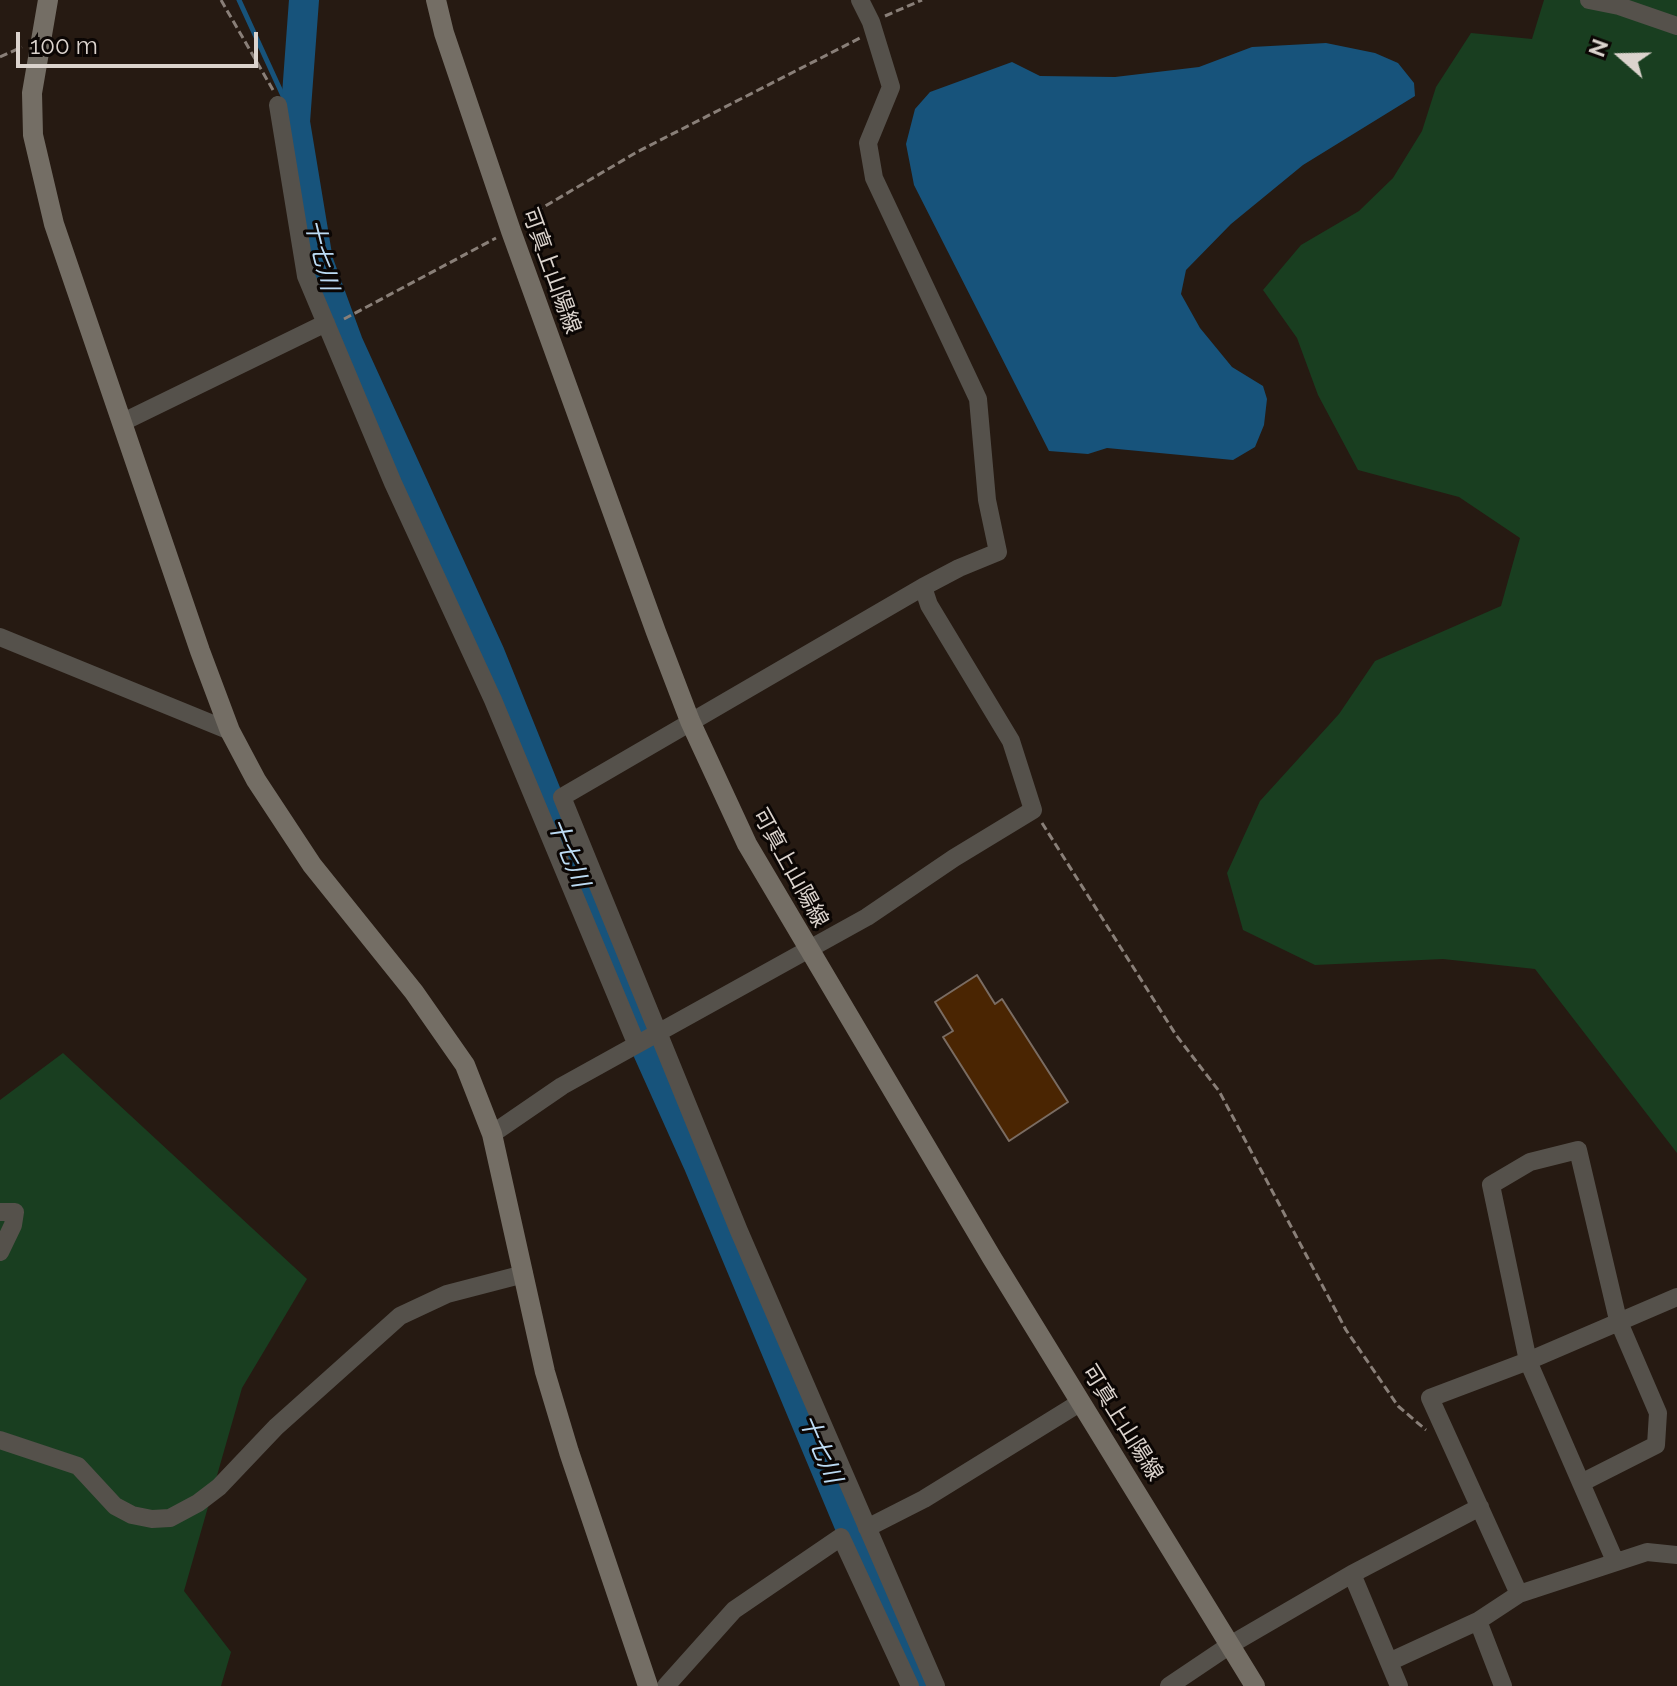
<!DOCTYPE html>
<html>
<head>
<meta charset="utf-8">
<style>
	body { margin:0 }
	#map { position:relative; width:1677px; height:1686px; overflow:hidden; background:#261a12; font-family:Raleway,sans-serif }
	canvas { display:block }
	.north { position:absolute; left:1581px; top:16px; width:80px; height:80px; -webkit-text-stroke:6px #0b0604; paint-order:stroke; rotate:290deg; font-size:22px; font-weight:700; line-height:32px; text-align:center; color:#dbd3cd }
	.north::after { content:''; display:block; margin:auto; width:28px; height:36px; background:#dbd3cd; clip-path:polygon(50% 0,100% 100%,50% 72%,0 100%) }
	.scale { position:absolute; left:16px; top:32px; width:242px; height:36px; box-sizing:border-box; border:4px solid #dbd3cd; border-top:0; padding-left:10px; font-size:24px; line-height:28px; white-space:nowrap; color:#dbd3cd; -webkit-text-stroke:6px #0b0604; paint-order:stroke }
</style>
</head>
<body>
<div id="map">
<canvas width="1677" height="1686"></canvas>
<div class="north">N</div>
<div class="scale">100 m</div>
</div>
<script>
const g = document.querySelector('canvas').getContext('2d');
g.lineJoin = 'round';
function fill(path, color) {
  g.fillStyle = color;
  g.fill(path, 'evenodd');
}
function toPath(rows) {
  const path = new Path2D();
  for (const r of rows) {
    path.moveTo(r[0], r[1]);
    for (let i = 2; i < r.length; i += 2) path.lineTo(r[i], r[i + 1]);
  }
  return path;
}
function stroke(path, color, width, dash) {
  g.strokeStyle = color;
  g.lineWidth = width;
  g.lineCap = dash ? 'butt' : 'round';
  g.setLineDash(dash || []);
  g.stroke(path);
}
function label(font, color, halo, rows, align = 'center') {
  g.font = font + ' Raleway,"Noto Sans JP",sans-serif';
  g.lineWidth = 6;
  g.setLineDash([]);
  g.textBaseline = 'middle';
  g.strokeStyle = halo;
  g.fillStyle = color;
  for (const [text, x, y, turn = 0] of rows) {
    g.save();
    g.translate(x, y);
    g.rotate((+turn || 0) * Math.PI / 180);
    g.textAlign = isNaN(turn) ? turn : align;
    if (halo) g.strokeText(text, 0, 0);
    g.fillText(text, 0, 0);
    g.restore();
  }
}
fill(toPath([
	[1544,0,1677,0,1677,1153,1535,969,1443,959,1315,965,1243,930,1227,873,1260,801,1339,714,1375,661,1501,606,1520,538,1459,497,1358,470,1318,395,1297,338,1263,290,1301,245,1359,211,1393,178,1422,131,1436,87,1471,33,1532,39],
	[63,1053,307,1279,242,1388,184,1591,231,1652,221,1686,0,1686,0,1100]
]), '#193e20');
fill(toPath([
	[1326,43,1375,53,1398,63,1414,83,1415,96,1303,165,1231,224,1186,270,1181,294,1200,328,1232,367,1263,386,1267,399,1264,425,1255,447,1233,460,1107,448,1088,454,1049,451,914,185,906,144,915,109,930,92,1012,62,1040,76,1115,77,1199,67,1252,47]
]), '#17537b');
stroke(toPath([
	[239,0,295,122]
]), '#17537b', 5);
stroke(toPath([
	[304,0,295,122,318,261,348,343,490,654,578,872,633,1018,698,1163,859,1548,923,1686]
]), '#17537b', 30);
const building = toPath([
	[977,975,995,1004,1002,999,1068,1102,1009,1141,943,1037,953,1031,935,1002,977,975]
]);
fill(building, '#4a2502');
stroke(building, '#7a6c62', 2);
stroke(toPath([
	[221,0,273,90],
	[885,16,922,0],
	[0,57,22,47],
	[525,218,637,152,860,38],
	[344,319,496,238],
	[1042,823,1176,1035,1219,1091,1346,1330,1398,1406,1426,1430]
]), '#897f78', 3, [8, 4]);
stroke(toPath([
	[860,0,871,22,891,87,868,143,874,178,978,399,987,500,998,552,959,568,923,587,562,797,739,1231,936,1686],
	[1589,0,1619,6,1677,26],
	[278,105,306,276,393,483,493,700,636,1043],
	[123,422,326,323],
	[0,637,230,731],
	[492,1134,562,1086,867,917,954,858,1033,810,1011,741,929,605,923,587],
	[0,1212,15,1212,13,1225,0,1252],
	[0,1440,78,1466,115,1506,132,1515,152,1519,170,1518,198,1503,219,1487,276,1427,400,1316,447,1294,524,1274],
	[1581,1483,1656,1445,1658,1413,1618,1320,1578,1150,1530,1162,1491,1185,1528,1361,1581,1483,1615,1561],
	[867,1528,924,1499,1081,1402],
	[1352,1574,1399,1686],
	[1519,1594,1430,1398,1528,1361,1677,1297],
	[1478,1621,1503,1686],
	[1389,1662,1478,1621,1519,1594,1647,1552,1677,1555],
	[666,1686,734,1610,841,1537,910,1686],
	[1169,1686,1230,1645,1352,1574,1480,1507]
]), '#55514b', 18);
stroke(toPath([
	[48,0,32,93,33,135,54,224,200,651,230,731,256,780,312,865,414,992,465,1065,492,1134,545,1372,569,1452,648,1686],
	[436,0,444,33,511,231,656,632,690,721,747,844,992,1258,1255,1686]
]), '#746e65', 20);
label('22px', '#dbd3cd', '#0b0604', [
	["可真上山陽線",551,271,70],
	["可真上山陽線",790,868,61],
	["可真上山陽線",1122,1423,58]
]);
label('italic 24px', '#bcdbf4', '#0b0604', [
	["十七川",321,255,76],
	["十七川",568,853,68],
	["十七川",820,1449,67]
]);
</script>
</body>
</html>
